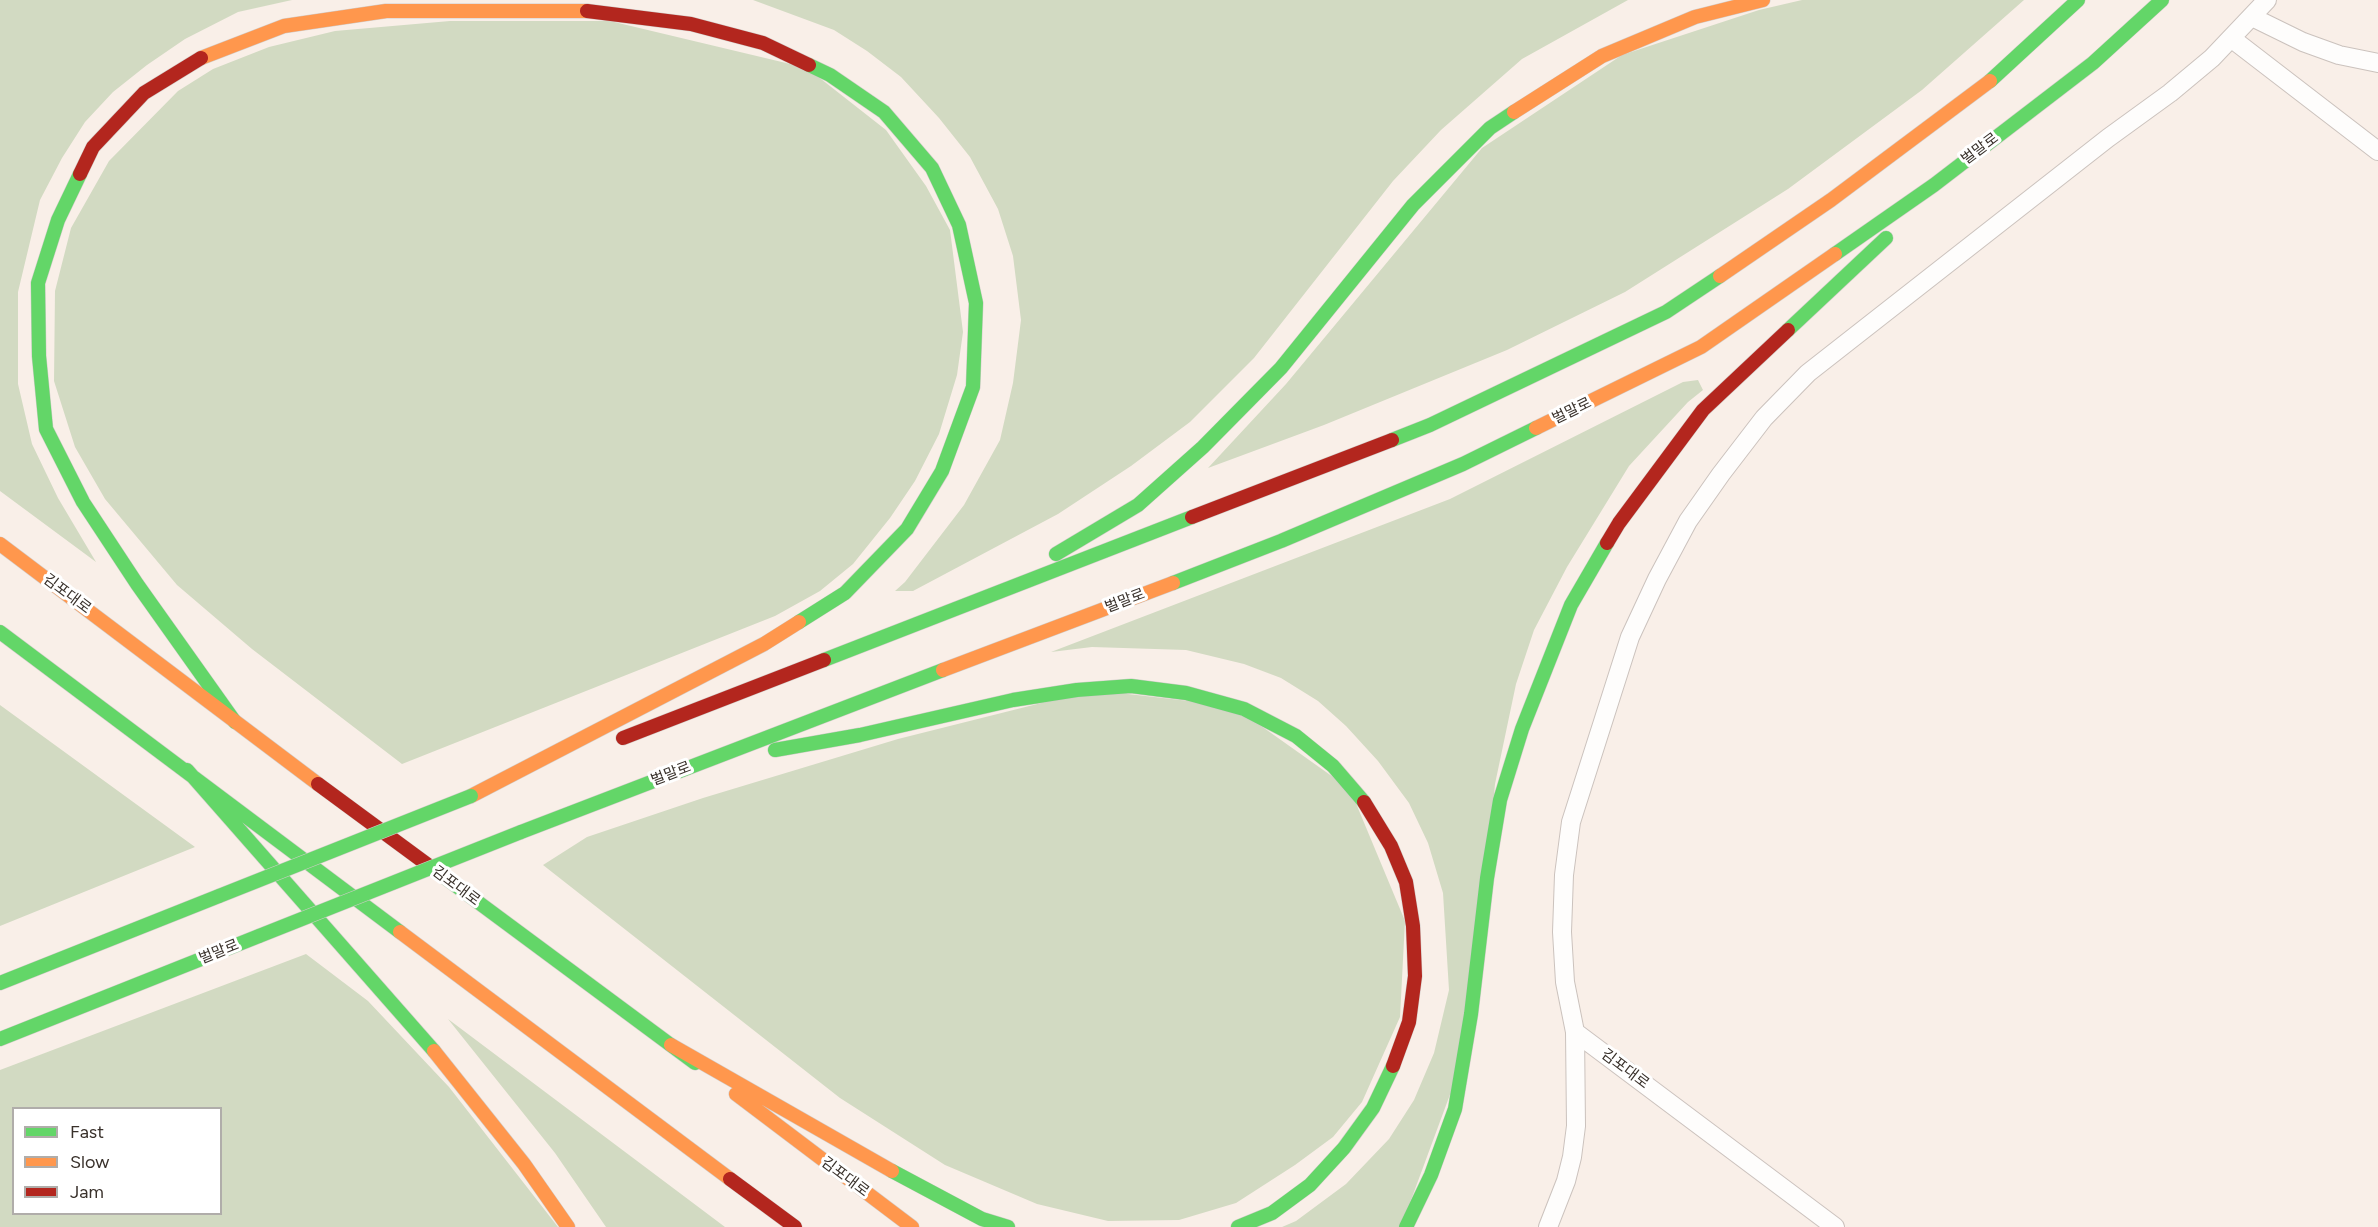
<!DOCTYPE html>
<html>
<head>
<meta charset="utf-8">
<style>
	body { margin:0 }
	#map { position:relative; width:2378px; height:1227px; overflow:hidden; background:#f9efe8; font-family:Figtree,sans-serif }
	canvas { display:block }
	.legend { position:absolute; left:12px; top:1107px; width:210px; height:108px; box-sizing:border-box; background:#fff; border:2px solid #b0adaa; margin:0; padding:8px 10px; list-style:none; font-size:18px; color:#39312b }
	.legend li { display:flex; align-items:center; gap:12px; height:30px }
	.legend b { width:30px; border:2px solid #b0adaa }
</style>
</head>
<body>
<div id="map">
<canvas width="2378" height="1227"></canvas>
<ul class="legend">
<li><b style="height:8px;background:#63d668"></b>Fast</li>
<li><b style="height:8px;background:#ff974d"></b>Slow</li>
<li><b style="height:8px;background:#b3261e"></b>Jam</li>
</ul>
</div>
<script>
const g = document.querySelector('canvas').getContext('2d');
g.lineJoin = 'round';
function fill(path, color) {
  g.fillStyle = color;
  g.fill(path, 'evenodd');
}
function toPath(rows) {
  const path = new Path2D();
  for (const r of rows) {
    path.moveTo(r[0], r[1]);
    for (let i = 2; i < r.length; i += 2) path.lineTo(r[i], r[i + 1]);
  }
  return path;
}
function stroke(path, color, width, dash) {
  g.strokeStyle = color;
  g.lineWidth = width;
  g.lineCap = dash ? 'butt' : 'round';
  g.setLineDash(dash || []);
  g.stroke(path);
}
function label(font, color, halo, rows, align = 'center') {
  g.font = font + ' Figtree,"Noto Sans KR",sans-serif';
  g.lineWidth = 6;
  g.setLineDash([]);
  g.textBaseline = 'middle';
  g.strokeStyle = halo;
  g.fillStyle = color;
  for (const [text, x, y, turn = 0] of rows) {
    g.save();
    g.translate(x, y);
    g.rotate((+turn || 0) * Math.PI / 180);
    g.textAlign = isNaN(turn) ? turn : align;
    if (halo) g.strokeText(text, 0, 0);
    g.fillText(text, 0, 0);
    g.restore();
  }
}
fill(toPath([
	[0,0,292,0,238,12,185,39,147,65,113,92,85,122,62,158,40,200,18,292,18,384,32,444,58,498,96,562,0,491],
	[753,0,1628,0,1522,59,1441,130,1393,181,1254,358,1190,422,1131,466,1058,514,913,591,895,591,905,582,964,505,1000,440,1013,383,1021,320,1013,256,998,209,970,157,939,118,901,77,867,51,834,30],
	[1802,0,2024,0,1922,90,1788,189,1625,292,1507,350,1324,425,1208,468,1286,384,1482,148,1622,55,1759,10],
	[450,21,610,21,807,68,886,130,926,186,950,230,963,332,957,375,939,434,915,481,890,518,853,564,820,591,775,616,402,764,252,649,177,585,105,499,75,447,54,381,55,291,71,228,109,161,178,91,213,69,269,47,335,31],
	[1698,380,1703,390,1688,402,1629,466,1567,567,1534,630,1516,684,1495,784,1472,1035,1401,1227,1282,1227,1296,1221,1346,1184,1389,1139,1414,1100,1434,1053,1449,990,1443,893,1428,843,1409,803,1378,761,1346,726,1318,701,1281,678,1244,664,1186,650,1092,647,1051,652,1450,499,1683,382],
	[1093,690,1233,706,1350,789,1405,921,1400,1017,1362,1102,1333,1137,1295,1165,1236,1203,1179,1220,1108,1221,1037,1204,945,1165,840,1098,543,865,587,837,703,798,898,739],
	[0,705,195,847,0,926],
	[306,954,368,1001,449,1087,558,1227,0,1227,0,1070],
	[14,1108,220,1108,220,1214,14,1214],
	[448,1019,725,1227,606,1227,555,1153]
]), '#d2dac2');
const lane = toPath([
	[2252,17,2303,42,2339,55,2378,63],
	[2231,38,2378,151],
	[1575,1032,1835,1227],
	[1548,1227,1566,1181,1572,1157,1576,1126,1575,1032,1565,982,1562,932,1564,875,1571,822,1630,637,1657,579,1688,521,1721,474,1764,418,1808,373,2108,138,2170,93,2212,58,2267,0]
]);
const fast = toPath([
	[1990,81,2078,0],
	[80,174,58,220,38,283,39,356,46,429,83,502,137,584,235,722],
	[1835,254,1934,185,2093,63,2162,0],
	[1788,330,1886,238],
	[1392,440,1430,425,1666,312,1720,276],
	[1056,554,1138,505,1203,447,1281,368,1413,205,1490,128,1514,112],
	[1173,583,1281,541,1463,464,1536,428],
	[799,622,845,593,907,529,942,471,973,387,976,303,959,225,932,168,884,112,830,75,809,65],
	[0,632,400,932],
	[824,660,1192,517],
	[775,750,860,735,1013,700,1077,690,1131,686,1186,693,1244,709,1296,736,1333,766,1364,802],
	[187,770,434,1051],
	[521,832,943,670],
	[432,868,695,1063],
	[0,983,219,896],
	[0,1039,259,936],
	[892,1171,982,1219,1008,1227],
	[1238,1227,1272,1213,1310,1185,1344,1148,1373,1108,1393,1066],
	[1406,1227,1431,1175,1455,1109,1471,1014,1487,878,1500,800,1522,729,1571,605,1607,543]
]);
const slow = toPath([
	[201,58,284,26,386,11,587,11],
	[1514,112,1602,56,1695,17,1763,0],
	[1720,276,1831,200,1990,81],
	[1536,428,1701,347,1835,254],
	[0,544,318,784],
	[943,670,1173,583],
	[471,796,764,644,799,622],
	[400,932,730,1179],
	[671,1045,892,1171],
	[434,1051,524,1164,568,1227],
	[736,1094,912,1227]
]);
const jam = toPath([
	[587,11,691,24,763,43,809,65],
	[80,174,93,147,144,93,201,58],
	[1192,517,1392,440],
	[1607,543,1619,523,1703,410,1788,330],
	[623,738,824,660],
	[318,784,432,868],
	[1364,802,1391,846,1406,882,1413,926,1415,976,1409,1022,1393,1066],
	[730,1179,795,1227]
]);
stroke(lane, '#cbc2bd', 20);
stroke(fast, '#d1ccc9', 15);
stroke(slow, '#d1ccc9', 15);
stroke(jam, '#d1ccc9', 15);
stroke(lane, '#fefdfc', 18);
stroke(fast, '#63d668', 14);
stroke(slow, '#ff974d', 14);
stroke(jam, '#b3261e', 14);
const fastBridge = toPath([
	[219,896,471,796],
	[259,936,521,832]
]);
stroke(fastBridge, '#d1ccc9', 15, []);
stroke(fastBridge, '#63d668', 14);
label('15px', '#39312b', '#fff', [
	["벌말로",1980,149,-37],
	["벌말로",1572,411,-26],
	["김포대로",67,594,37],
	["벌말로",1125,601,-21],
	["벌말로",671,774,-21],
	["김포대로",456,886,37],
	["벌말로",219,952,-22],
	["김포대로",1625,1069,37],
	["김포대로",845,1177,37]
]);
</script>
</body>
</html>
